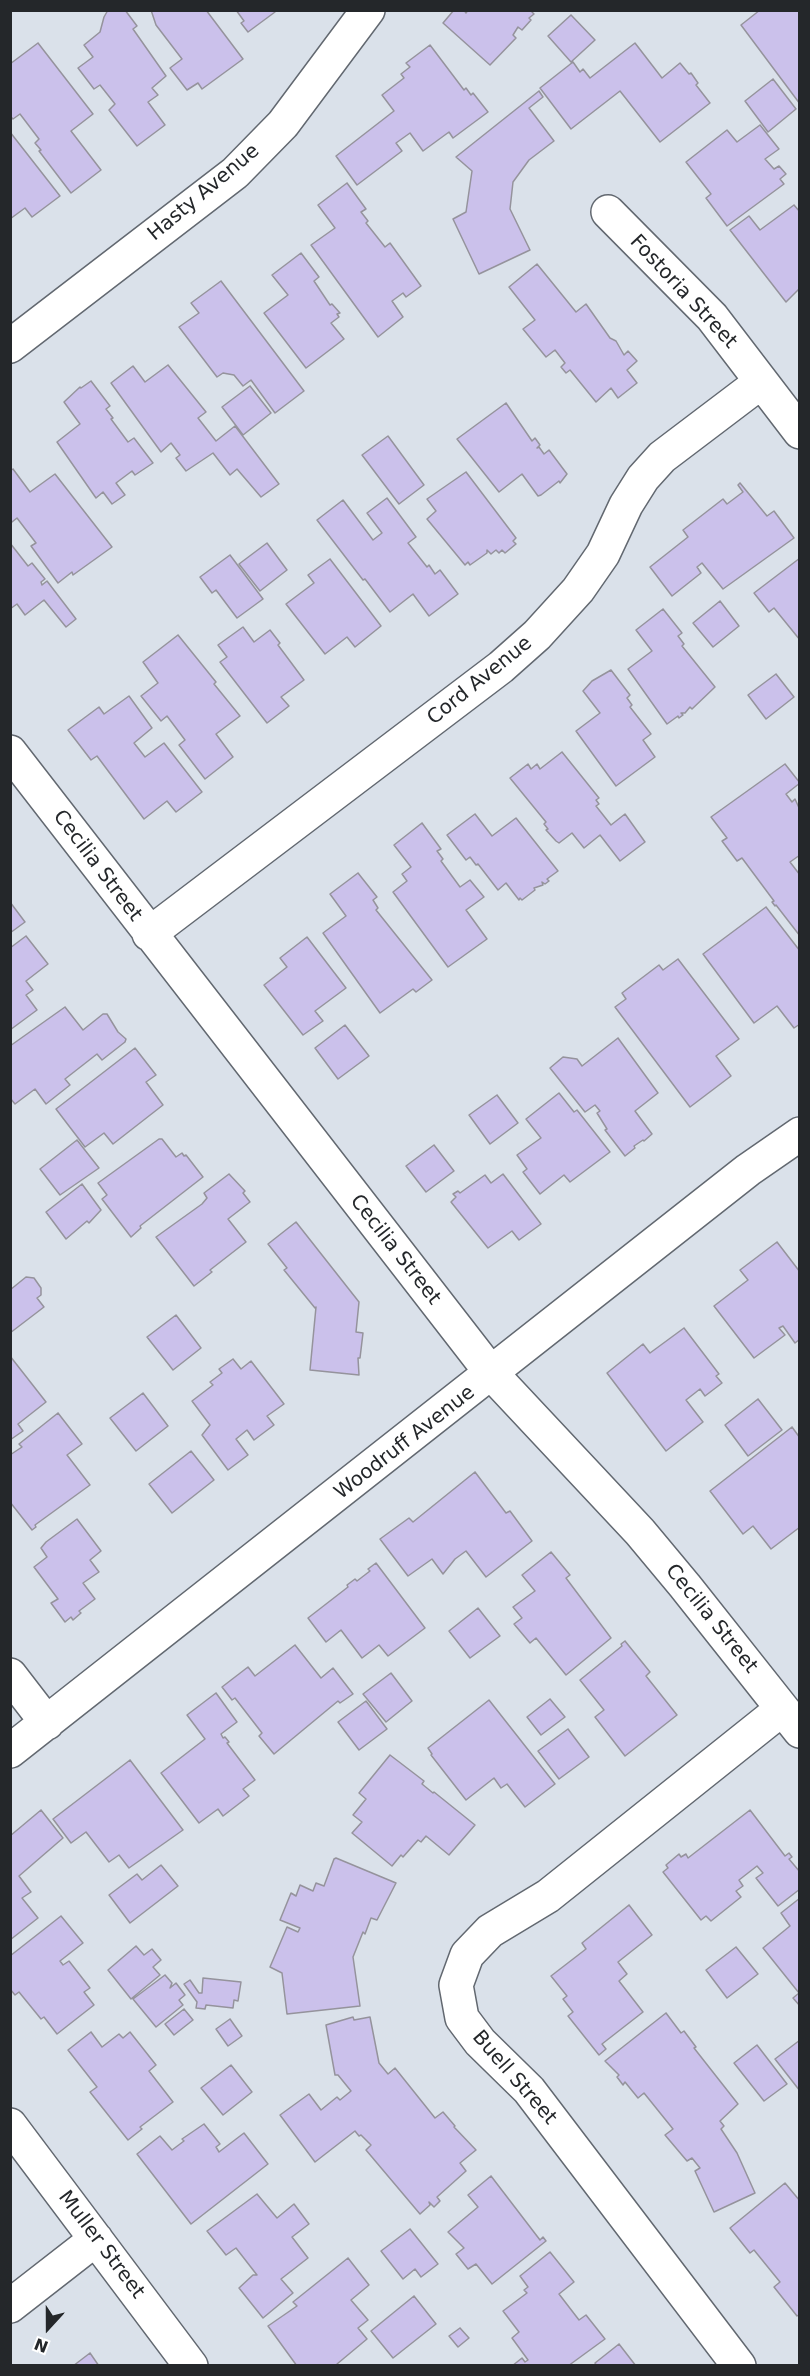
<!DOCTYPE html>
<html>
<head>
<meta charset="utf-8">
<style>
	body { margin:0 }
	#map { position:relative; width:810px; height:2376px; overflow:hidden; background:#dae1ea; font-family:"DejaVu Sans",sans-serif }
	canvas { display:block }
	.frame { position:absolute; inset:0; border:12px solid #24272a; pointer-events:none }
	.north { position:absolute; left:18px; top:2298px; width:60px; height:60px; -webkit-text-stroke:4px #fff; paint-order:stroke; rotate:201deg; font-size:16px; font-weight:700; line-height:24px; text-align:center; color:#24272a }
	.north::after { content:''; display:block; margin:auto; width:21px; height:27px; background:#24272a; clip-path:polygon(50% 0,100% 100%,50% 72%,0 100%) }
</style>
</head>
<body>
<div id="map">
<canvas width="810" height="2376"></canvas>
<div class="frame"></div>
<div class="north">N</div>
</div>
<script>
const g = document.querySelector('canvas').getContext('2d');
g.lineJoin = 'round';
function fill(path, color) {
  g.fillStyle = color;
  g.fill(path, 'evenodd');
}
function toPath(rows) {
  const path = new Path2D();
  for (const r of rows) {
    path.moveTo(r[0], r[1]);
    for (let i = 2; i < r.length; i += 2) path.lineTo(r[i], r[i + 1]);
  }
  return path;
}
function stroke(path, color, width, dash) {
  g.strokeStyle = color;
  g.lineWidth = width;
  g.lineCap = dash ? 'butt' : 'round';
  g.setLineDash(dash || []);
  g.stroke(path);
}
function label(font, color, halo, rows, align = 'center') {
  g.font = font + ' "DejaVu Sans",sans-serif';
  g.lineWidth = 6;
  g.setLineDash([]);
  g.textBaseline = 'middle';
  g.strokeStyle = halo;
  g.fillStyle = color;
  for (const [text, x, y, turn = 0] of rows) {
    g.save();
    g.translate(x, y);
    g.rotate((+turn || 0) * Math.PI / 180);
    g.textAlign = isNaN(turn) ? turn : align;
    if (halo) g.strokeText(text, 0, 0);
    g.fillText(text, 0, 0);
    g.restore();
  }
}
const building = toPath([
	[108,10,125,10,137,26,133,29,166,76,152,88,158,95,148,102,165,125,137,146,109,110,115,104,100,85,94,89,78,68,93,57,84,45,100,32,104,17,108,10],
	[151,10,206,10,243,59,202,89,198,83,187,90,170,68,182,59,156,25,151,10],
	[236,10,274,10,275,12,248,32,241,23,244,21,236,10],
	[454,10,464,10,466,13,468,10,533,10,532,12,534,14,529,18,531,20,522,30,518,27,513,35,516,38,490,65,443,23,454,10],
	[760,10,800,10,800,104,741,25,760,10],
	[571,15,595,40,571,62,548,36,571,15],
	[38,43,93,114,71,131,101,170,71,193,39,151,41,150,35,143,39,139,20,114,13,119,10,116,10,64,38,43],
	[635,43,662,78,680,63,689,74,691,73,698,83,696,85,710,103,660,142,620,91,571,129,540,88,573,62,580,72,583,69,590,78,635,43],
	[430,45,464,90,466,88,471,95,473,93,488,112,453,138,449,132,423,151,410,133,396,143,402,151,357,185,336,156,394,111,382,95,404,78,401,74,410,67,406,63,430,45],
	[773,79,796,109,768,132,745,101,773,79],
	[539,91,543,97,529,108,554,141,529,160,513,182,510,209,530,250,479,274,453,219,466,212,472,171,456,157,539,91],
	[760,125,779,149,765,159,774,169,779,166,786,174,780,179,784,184,727,226,706,198,711,194,686,162,727,130,737,142,760,125],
	[10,132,60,196,32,217,25,208,10,219,10,132],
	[347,183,366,209,361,212,368,221,366,223,385,247,390,243,421,286,406,297,403,293,392,301,403,317,378,337,311,245,335,228,318,205,347,183],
	[794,205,800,212,800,288,786,302,730,230,749,216,760,230,794,205],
	[301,253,319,277,314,281,330,305,332,304,340,313,337,314,339,317,331,323,344,339,306,368,264,313,288,295,272,275,301,253],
	[537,264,576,312,586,304,610,338,616,341,624,355,628,351,637,361,627,370,637,383,618,398,611,388,596,402,570,370,566,373,561,367,565,363,555,350,546,357,523,329,535,320,509,287,537,264],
	[221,281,304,391,275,413,251,380,243,386,234,375,223,373,217,377,179,327,199,313,191,303,221,281],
	[168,365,206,412,198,418,216,441,235,426,279,484,261,497,237,469,230,475,213,453,186,471,176,458,180,455,171,443,161,452,111,383,133,366,145,382,168,365],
	[91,381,110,406,106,409,113,418,111,419,128,442,134,438,153,463,135,475,132,471,116,483,125,495,112,504,103,492,96,498,57,442,80,424,64,402,80,387,81,388,91,381],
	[250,386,271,413,243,435,222,407,250,386],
	[506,403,532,441,535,438,540,445,537,448,539,447,544,454,549,450,567,474,560,483,559,481,541,495,538,496,522,474,499,492,457,439,506,403],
	[388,436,424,485,399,504,362,455,388,436],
	[13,469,30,492,55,474,112,547,73,575,72,572,58,583,31,546,36,543,17,518,12,522,10,519,10,471,13,469],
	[466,472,516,538,513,541,516,544,505,553,502,550,499,553,496,550,491,554,487,550,487,553,470,565,468,562,465,565,427,519,436,511,427,499,466,472],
	[740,483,767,516,774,511,794,538,723,589,702,563,697,567,701,573,672,596,650,567,688,537,683,530,723,499,727,504,743,492,738,485,740,483],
	[387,498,416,537,408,543,427,567,429,565,435,574,440,570,458,594,429,616,413,594,390,612,365,579,363,580,317,520,343,500,373,540,382,533,367,513,387,498],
	[10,543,28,566,32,563,45,579,41,582,42,585,47,581,76,619,66,627,44,600,25,615,17,604,10,609,10,543],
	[267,543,287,570,260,591,239,564,267,543],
	[230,555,263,599,237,618,216,590,212,593,200,577,230,555],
	[800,558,800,640,774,608,769,612,754,593,800,558],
	[330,559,381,626,355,647,347,637,325,654,286,604,314,583,308,575,330,559],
	[720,601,739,626,713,647,693,623,720,601],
	[663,609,682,633,678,636,684,644,682,646,715,687,692,709,690,707,685,713,681,713,683,715,679,718,678,716,667,724,628,669,652,651,636,630,663,609],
	[243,627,254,642,270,630,280,643,278,645,304,680,281,697,289,706,267,723,220,662,227,657,218,645,243,627],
	[178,635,216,682,214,684,240,716,216,734,233,757,205,779,179,745,185,740,167,716,161,721,141,696,158,683,143,662,178,635],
	[611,670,630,695,627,698,632,705,630,707,651,734,643,740,655,757,616,786,576,731,600,713,583,691,592,681,611,670],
	[776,674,794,697,766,719,748,695,776,674],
	[129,696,152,728,134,743,145,757,164,743,202,792,176,812,167,801,144,819,97,756,91,760,68,730,99,707,104,714,129,696],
	[562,752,599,798,596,800,599,804,596,806,611,825,625,814,645,842,620,861,600,835,584,848,572,833,559,843,556,841,546,830,548,829,544,824,546,822,510,778,528,764,531,769,537,764,540,769,562,752],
	[785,764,800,783,786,794,792,802,795,799,800,810,800,855,790,862,800,875,800,936,776,905,775,906,772,902,774,901,742,858,737,861,722,841,727,838,711,817,785,764],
	[475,814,492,836,516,818,558,871,547,879,549,881,545,884,542,882,543,885,534,888,535,890,522,900,520,898,519,900,506,883,498,890,478,864,476,865,470,857,466,860,447,835,475,814],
	[422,823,441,849,437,851,443,859,441,861,460,887,470,880,484,897,466,910,487,939,448,967,393,892,407,881,402,874,411,867,394,845,422,823],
	[358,873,377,897,373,900,378,908,376,910,432,980,416,992,413,989,380,1013,323,933,346,916,330,894,358,873],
	[10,902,25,922,10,933,10,902],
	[766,907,800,951,800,1024,794,1028,777,1006,754,1023,703,954,766,907],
	[26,936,48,964,26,981,33,990,26,995,37,1010,10,1030,10,948,26,936],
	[307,937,346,988,315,1011,323,1021,303,1035,264,985,287,967,280,958,307,937],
	[678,959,739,1039,716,1056,731,1076,690,1107,615,1007,626,999,622,993,659,965,663,970,678,959],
	[65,1007,83,1030,103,1014,107,1014,118,1032,126,1039,125,1042,102,1060,97,1054,65,1079,70,1085,46,1104,35,1089,15,1104,10,1098,10,1046,65,1007],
	[345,1025,369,1056,338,1079,315,1048,345,1025],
	[618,1038,658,1093,635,1111,652,1134,644,1141,643,1140,634,1146,635,1148,625,1156,605,1130,607,1129,597,1113,600,1111,595,1105,585,1112,550,1068,563,1057,577,1059,582,1066,618,1038],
	[135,1048,156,1075,146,1082,163,1105,113,1144,104,1133,85,1147,56,1109,135,1048],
	[559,1093,574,1112,577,1110,610,1152,570,1182,564,1175,540,1194,523,1172,527,1169,517,1155,541,1138,526,1119,559,1093],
	[497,1095,518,1123,490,1144,469,1115,497,1095],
	[159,1139,162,1139,176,1157,182,1153,184,1156,186,1155,203,1177,140,1226,141,1228,131,1237,102,1199,107,1195,98,1183,159,1139],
	[77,1140,99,1168,60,1195,40,1169,77,1140],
	[434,1145,454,1171,426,1192,406,1166,434,1145],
	[229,1174,245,1191,243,1193,250,1202,228,1219,246,1242,210,1270,212,1272,194,1286,156,1237,202,1204,207,1198,204,1193,229,1174],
	[503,1174,541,1224,519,1240,512,1231,488,1248,451,1202,456,1197,453,1194,458,1191,460,1193,485,1175,491,1183,503,1174],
	[82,1184,101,1210,89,1223,87,1221,66,1239,46,1212,82,1184],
	[296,1222,359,1302,356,1332,363,1333,360,1358,358,1358,359,1375,310,1370,316,1307,315,1308,284,1270,287,1268,268,1244,296,1222],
	[777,1242,800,1272,800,1339,795,1343,783,1326,779,1328,785,1335,754,1358,714,1306,748,1280,740,1270,777,1242],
	[26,1277,34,1278,41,1288,41,1295,37,1298,44,1307,10,1333,10,1290,26,1277],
	[176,1315,201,1348,173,1370,147,1337,176,1315],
	[684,1328,719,1374,716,1376,722,1383,705,1396,700,1389,686,1400,703,1422,666,1451,607,1373,643,1344,650,1353,684,1328],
	[10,1356,46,1402,18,1424,23,1431,10,1440,10,1356],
	[233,1359,241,1369,251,1361,284,1404,267,1416,274,1425,254,1440,247,1430,236,1439,248,1455,228,1470,202,1435,210,1425,192,1401,213,1385,210,1382,222,1373,219,1369,233,1359],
	[143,1393,168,1426,136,1451,110,1418,143,1393],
	[758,1399,782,1430,748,1456,725,1425,758,1399],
	[58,1413,82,1444,67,1455,90,1485,35,1525,36,1527,32,1530,10,1502,10,1455,22,1447,19,1444,58,1413],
	[792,1427,800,1438,800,1527,771,1549,753,1526,743,1534,710,1491,792,1427],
	[191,1451,214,1480,172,1513,149,1484,191,1451],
	[475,1472,506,1513,510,1511,532,1541,486,1577,466,1551,455,1559,443,1574,432,1559,408,1576,380,1539,409,1518,413,1522,475,1472],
	[77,1519,101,1551,90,1560,99,1572,83,1583,95,1599,79,1611,81,1613,73,1620,71,1617,65,1622,51,1603,58,1599,34,1567,47,1557,41,1548,46,1542,77,1519],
	[551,1552,570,1575,566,1578,611,1638,566,1675,536,1638,530,1643,514,1624,522,1618,513,1607,535,1591,522,1575,551,1552],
	[376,1563,425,1628,388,1656,379,1645,362,1658,341,1630,326,1642,308,1618,348,1587,347,1585,355,1579,357,1581,370,1571,368,1569,376,1563],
	[478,1608,500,1636,470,1658,449,1631,478,1608],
	[625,1641,650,1672,646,1676,677,1715,625,1756,595,1717,604,1710,580,1680,622,1646,621,1644,625,1641],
	[295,1645,321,1678,333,1668,353,1694,340,1703,338,1701,274,1754,259,1736,262,1733,235,1698,232,1700,222,1687,248,1667,255,1676,295,1645],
	[391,1673,412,1701,386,1722,363,1694,391,1673],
	[216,1693,237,1722,221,1734,223,1738,225,1737,229,1742,227,1743,255,1780,243,1789,249,1796,223,1816,218,1809,199,1823,161,1773,205,1739,187,1715,216,1693],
	[550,1699,565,1717,541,1735,527,1717,550,1699],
	[489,1700,555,1784,525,1807,507,1784,501,1788,494,1778,466,1800,431,1755,432,1754,428,1748,489,1700],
	[366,1701,387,1729,359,1750,338,1722,366,1701],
	[568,1729,589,1757,559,1779,538,1751,568,1729],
	[390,1755,424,1781,422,1784,433,1793,434,1792,475,1825,449,1855,426,1836,421,1842,418,1840,403,1857,401,1855,392,1866,352,1833,362,1822,353,1815,366,1799,359,1793,390,1755],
	[130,1760,183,1830,129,1868,119,1855,109,1862,86,1832,71,1843,53,1819,130,1760],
	[41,1810,63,1838,19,1876,31,1892,22,1898,38,1918,10,1940,10,1836,41,1810],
	[750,1810,785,1856,789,1853,792,1857,789,1859,800,1872,800,1889,778,1906,756,1878,763,1873,757,1866,739,1880,743,1886,736,1891,741,1897,711,1921,706,1916,701,1920,663,1872,668,1868,666,1865,679,1854,681,1857,686,1854,688,1858,750,1810],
	[336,1858,396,1883,377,1920,371,1918,365,1934,363,1932,353,1957,360,2006,287,2014,282,1973,270,1967,287,1927,298,1932,300,1928,280,1920,291,1893,296,1896,300,1885,313,1891,316,1883,324,1886,334,1859,336,1858],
	[161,1865,178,1886,130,1923,109,1895,137,1874,142,1880,161,1865],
	[800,1898,800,2006,793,1998,799,1993,763,1948,790,1926,781,1913,800,1898],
	[629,1905,652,1935,618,1962,627,1974,619,1981,643,2012,602,2044,606,2049,599,2055,568,2016,573,2012,563,1999,567,1996,551,1976,586,1949,582,1943,629,1905],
	[61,1916,83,1943,60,1961,63,1965,69,1961,90,1988,84,1992,94,2005,57,2034,44,2017,41,2019,19,1992,15,1995,10,1989,10,1956,61,1916],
	[136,1946,144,1955,152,1949,161,1960,153,1967,160,1975,131,1999,108,1970,136,1946],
	[736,1947,758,1974,727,1998,706,1970,736,1947],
	[165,1975,172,1983,170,1988,176,1983,185,1995,179,2000,183,2005,156,2027,133,1999,165,1975],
	[203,1978,241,1982,238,2001,234,2000,233,2008,206,2005,205,2009,196,2008,197,2002,184,1984,190,1980,199,1993,202,1993,203,1978],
	[184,2009,193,2020,174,2035,165,2024,184,2009],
	[666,2013,681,2033,684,2031,696,2047,694,2048,738,2104,720,2121,724,2126,721,2129,737,2153,755,2193,714,2212,695,2171,700,2168,692,2158,687,2161,665,2135,673,2129,644,2093,638,2098,625,2082,623,2085,617,2077,619,2075,605,2061,666,2013],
	[353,2017,354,2020,370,2017,379,2063,388,2074,395,2068,435,2118,443,2112,455,2126,454,2127,476,2150,460,2163,466,2171,437,2197,440,2201,434,2207,429,2202,430,2205,420,2214,366,2150,371,2145,361,2135,359,2136,355,2131,315,2162,280,2115,309,2094,321,2110,337,2097,340,2100,351,2091,338,2075,335,2075,326,2025,353,2017],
	[230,2019,242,2036,228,2046,216,2029,230,2019],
	[91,2032,102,2047,119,2034,123,2038,130,2032,156,2065,149,2071,173,2102,140,2127,142,2129,128,2140,90,2092,97,2087,68,2050,91,2032],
	[800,2040,800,2091,775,2059,800,2040],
	[757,2045,787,2084,764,2101,734,2063,757,2045],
	[231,2065,252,2092,223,2115,201,2088,231,2065],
	[204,2124,220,2144,216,2147,219,2152,244,2133,268,2164,191,2224,137,2154,160,2136,172,2150,184,2141,182,2139,204,2124],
	[491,2176,540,2240,543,2237,546,2241,492,2284,476,2264,468,2269,456,2254,464,2248,448,2232,478,2207,468,2195,491,2176],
	[785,2183,800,2201,800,2314,797,2316,774,2287,780,2282,754,2250,750,2253,730,2228,785,2183],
	[257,2194,277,2218,294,2204,309,2224,292,2237,308,2258,281,2279,293,2293,263,2318,239,2288,253,2275,257,2275,236,2248,226,2255,207,2231,257,2194],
	[410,2229,438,2264,421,2277,415,2269,403,2279,381,2251,410,2229],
	[550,2252,574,2282,559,2294,579,2320,586,2315,605,2339,568,2366,512,2366,522,2358,525,2362,528,2360,512,2338,519,2332,503,2311,527,2293,524,2290,528,2287,520,2276,550,2252],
	[348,2258,369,2285,351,2300,368,2320,358,2328,367,2339,337,2364,338,2366,297,2366,268,2326,297,2306,293,2302,348,2258],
	[414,2296,436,2324,393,2358,371,2331,414,2296],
	[460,2328,469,2338,458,2347,449,2336,460,2328],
	[619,2344,636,2366,597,2366,595,2363,619,2344],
	[90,2353,99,2366,73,2366,90,2353]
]);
fill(building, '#cbc1eb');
stroke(building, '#95939c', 1.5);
const minor = toPath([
	[608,212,712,317,800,432],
	[10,346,235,173,283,124,368,10],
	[10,752,492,1374,640,1532,685,1586,800,1731],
	[149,934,501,667,537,635,578,590,603,554,626,505,643,478,662,457,761,382],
	[10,1675,47,1723],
	[10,1751,748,1170,800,1134],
	[10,2125,191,2366],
	[10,2306,96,2239],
	[739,2366,529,2090,480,2042,462,2018,456,1985,467,1955,490,1931,548,1896,782,1709]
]);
stroke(minor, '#626870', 36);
stroke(minor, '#fff', 33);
label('20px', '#24272a', '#fff', [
	["Hasty Avenue",204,193,-40],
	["Fostoria Street",683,292,47],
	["Cord Avenue",480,681,-39],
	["Cecilia Street",97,866,53],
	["Cecilia Street",395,1250,52],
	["Woodruff Avenue",405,1443,-38],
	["Cecilia Street",711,1619,51],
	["Buell Street",514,2078,49],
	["Muller Street",101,2245,53]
]);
</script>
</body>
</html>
